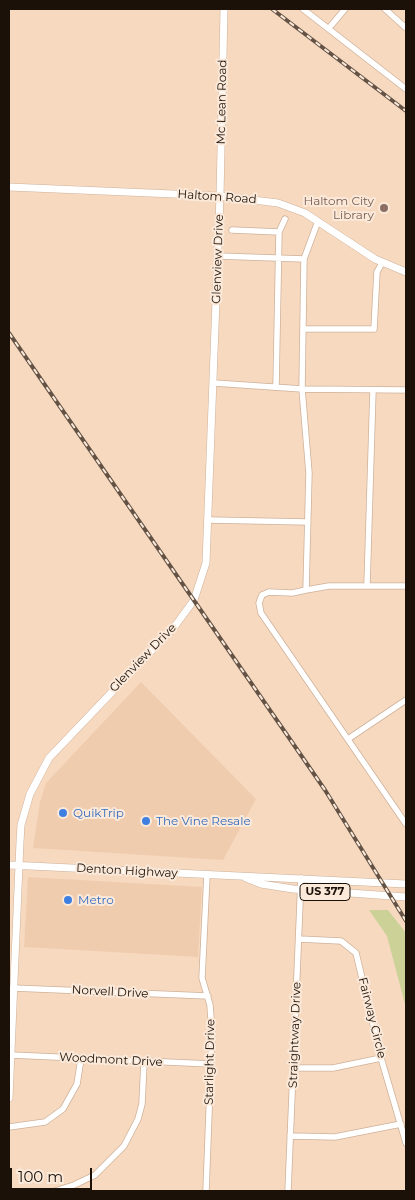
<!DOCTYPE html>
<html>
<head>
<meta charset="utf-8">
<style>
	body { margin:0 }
	#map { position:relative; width:415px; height:1200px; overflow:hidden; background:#f7d9c0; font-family:Montserrat,sans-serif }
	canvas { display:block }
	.frame { position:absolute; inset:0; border:10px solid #1b1108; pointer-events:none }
	.scale { position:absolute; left:10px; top:1168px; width:82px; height:22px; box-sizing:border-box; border:2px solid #1b1108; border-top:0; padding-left:6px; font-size:15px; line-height:18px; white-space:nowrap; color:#1b1108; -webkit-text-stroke:4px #fbe9da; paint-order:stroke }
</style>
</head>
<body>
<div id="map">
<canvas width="415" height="1200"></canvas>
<div class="frame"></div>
<div class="scale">100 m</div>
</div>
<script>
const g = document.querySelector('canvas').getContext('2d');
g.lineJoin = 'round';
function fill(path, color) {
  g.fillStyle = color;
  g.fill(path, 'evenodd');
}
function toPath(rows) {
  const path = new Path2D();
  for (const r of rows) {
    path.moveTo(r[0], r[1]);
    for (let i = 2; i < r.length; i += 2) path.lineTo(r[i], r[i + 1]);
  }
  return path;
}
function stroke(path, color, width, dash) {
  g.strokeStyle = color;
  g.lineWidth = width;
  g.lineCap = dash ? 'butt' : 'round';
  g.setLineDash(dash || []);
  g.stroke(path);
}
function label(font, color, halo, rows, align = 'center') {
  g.font = font + ' Montserrat,sans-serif';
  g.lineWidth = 4;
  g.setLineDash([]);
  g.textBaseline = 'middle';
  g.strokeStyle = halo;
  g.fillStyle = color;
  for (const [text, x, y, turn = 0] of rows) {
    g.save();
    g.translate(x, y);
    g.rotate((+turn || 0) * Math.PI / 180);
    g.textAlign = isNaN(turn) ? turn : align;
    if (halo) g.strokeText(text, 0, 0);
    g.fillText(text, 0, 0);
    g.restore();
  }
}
fill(toPath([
	[141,682,256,799,223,860,33,848,40,802,46,783],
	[28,877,202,887,198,957,24,947]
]), '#f0ccae');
fill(toPath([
	[369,910,388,910,406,933,406,1008,387,936]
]), '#cbd197');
const minor = toPath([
	[303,9,406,89],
	[385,9,406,28],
	[329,28,345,9],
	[318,221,304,259,302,389,309,473,306,590,292,593,269,592,262,595,259,603,261,613,406,824],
	[232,230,279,232],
	[218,256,304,259],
	[303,329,374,329,377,272,382,263],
	[214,383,302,389,406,390],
	[276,387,279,232,285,219],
	[209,520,307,522],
	[367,585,373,390],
	[306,590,329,586,406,586],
	[348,739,406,700],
	[299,939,341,941,356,953,381,1058,406,1143],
	[13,988,208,996],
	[11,1055,211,1064],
	[294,1068,333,1068,381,1058],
	[9,1127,45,1122,63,1109,77,1084,81,1059],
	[290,1136,335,1137,401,1124],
	[55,1191,74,1185,95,1175,124,1146,138,1119,142,1104,144,1062],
	[206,1191,212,1034,210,1005,202,978,207,875],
	[288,1191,301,878]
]);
const major = toPath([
	[9,187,220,196,278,203,305,213,375,259,406,272],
	[9,865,406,884],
	[246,878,261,884,293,889,406,897],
	[9,1098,20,842,21,825,30,794,49,758,175,626,194,600,206,563,220,196,224,9]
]);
stroke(minor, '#ceb199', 7);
stroke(major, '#ceb199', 8);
stroke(minor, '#fff', 5.5);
stroke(major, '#fff', 7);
const rail = toPath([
	[272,9,406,111],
	[9,333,285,732,325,790,406,921]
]);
stroke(rail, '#645345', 4);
stroke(rail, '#fbe9da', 2, [5.5]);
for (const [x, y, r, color] of [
	[384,208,5,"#8d6e63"],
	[63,813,5,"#3f7fe0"],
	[146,821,5,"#3f7fe0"],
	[68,900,5,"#3f7fe0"]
]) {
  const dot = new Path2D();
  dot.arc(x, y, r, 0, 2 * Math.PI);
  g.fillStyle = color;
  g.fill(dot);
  stroke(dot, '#fbe9da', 2);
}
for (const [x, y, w] of [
	[325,892,50]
]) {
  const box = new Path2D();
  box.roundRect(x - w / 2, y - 8.5, w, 17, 4);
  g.fillStyle = '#fbe9da';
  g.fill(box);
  stroke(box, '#1b1108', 1);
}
label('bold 11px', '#1b1108', null, [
	["US 377",325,892]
]);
label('12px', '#1b1108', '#fbe9da', [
	["Mc Lean Road",222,102,-89],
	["Haltom Road",217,197,4],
	["Glenview Drive",218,259,-88],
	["Glenview Drive",143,658,-46],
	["Denton Highway",127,871,3],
	["Norvell Drive",110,992,3],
	["Fairway Circle",372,1018,76],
	["Straightway Drive",295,1035,-88],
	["Woodmont Drive",111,1060,3],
	["Starlight Drive",210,1062,-89]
]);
label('12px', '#785e54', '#fbe9da', [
	["Haltom City",374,201],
	["Library",374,215]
], 'right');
label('12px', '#366cbe', '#fbe9da', [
	["QuikTrip",73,813],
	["The Vine Resale",156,821],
	["Metro",78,900]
], 'left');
</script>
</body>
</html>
